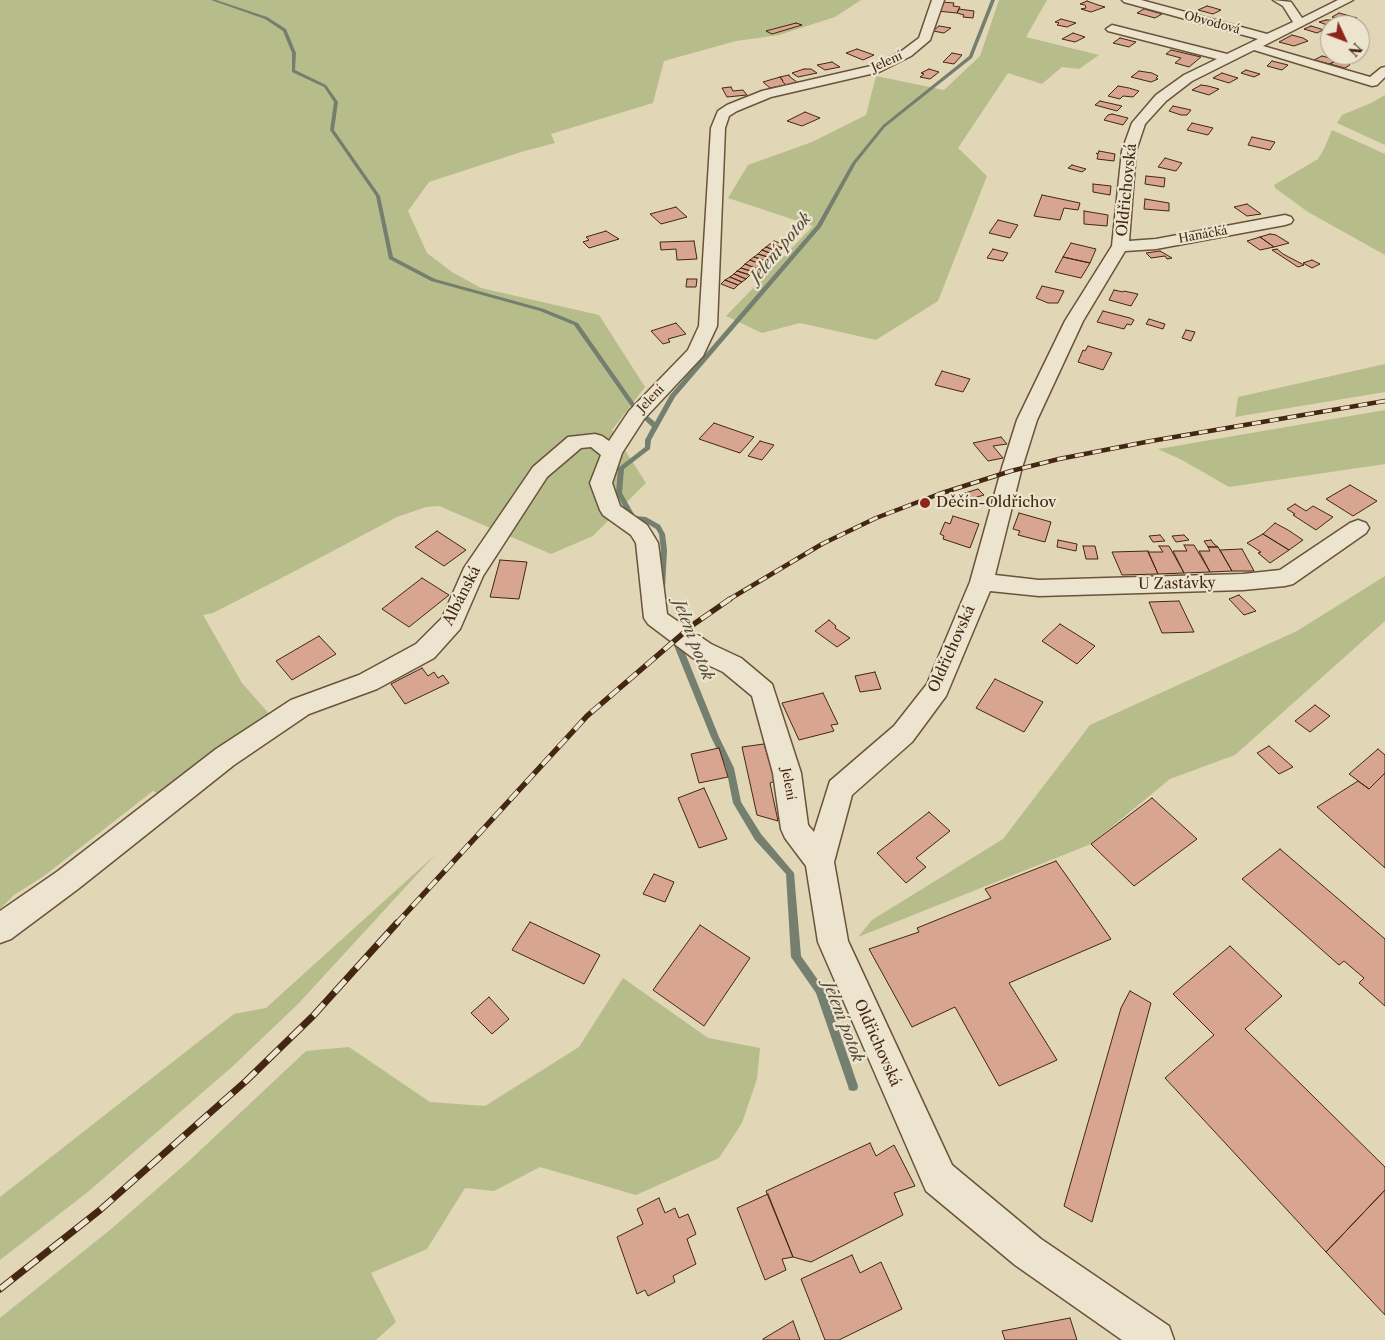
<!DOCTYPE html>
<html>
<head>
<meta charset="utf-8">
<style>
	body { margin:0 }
	#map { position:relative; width:1385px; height:1340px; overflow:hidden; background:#e1d6b5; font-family:"Libre Caslon Text",serif }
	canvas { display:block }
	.north { position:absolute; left:1320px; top:15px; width:50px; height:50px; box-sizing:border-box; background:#ece4cf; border:1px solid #a89883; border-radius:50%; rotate:133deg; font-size:14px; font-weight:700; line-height:20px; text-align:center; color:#432711 }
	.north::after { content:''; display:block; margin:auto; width:18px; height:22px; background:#8f2418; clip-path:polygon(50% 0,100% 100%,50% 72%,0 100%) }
</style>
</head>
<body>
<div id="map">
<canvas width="1385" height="1340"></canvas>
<div class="north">N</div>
</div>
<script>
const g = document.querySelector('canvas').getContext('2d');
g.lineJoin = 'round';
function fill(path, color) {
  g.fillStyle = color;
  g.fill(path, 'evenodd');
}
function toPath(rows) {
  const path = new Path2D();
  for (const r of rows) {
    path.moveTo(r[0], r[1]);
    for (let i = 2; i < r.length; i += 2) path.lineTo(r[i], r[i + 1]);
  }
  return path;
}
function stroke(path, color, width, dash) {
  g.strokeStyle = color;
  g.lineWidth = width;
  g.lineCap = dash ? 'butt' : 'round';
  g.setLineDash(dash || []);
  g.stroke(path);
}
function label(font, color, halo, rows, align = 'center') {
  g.font = font + ' "Libre Caslon Text",serif';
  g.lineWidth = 4.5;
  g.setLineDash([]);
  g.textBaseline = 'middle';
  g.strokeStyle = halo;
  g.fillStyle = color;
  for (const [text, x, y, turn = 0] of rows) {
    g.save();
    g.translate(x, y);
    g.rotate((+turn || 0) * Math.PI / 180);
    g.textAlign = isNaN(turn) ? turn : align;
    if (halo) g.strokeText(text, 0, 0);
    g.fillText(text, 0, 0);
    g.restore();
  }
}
fill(toPath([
	[0,0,861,0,835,17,779,35,736,41,664,61,653,103,551,134,555,143,521,152,429,182,408,211,427,253,452,272,481,288,599,315,645,387,612,430,646,483,593,536,551,554,439,506,426,507,397,517,297,570,213,613,203,615,242,683,272,717,164,796,153,791,44,876,14,895,0,909],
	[999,0,1047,0,1026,37,1099,55,1079,69,1062,67,1042,84,1008,73,958,148,987,176,938,301,876,340,800,323,762,333,726,316,813,226,728,198,748,165,812,142,866,115,876,76,944,90,980,56],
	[1385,95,1385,145,1337,123,1342,115,1371,103],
	[1332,130,1385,154,1385,255,1308,212,1275,188,1274,185,1279,182,1318,159,1324,149],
	[1385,364,1385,392,1235,417,1238,397],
	[1385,410,1385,464,1229,487,1182,460,1158,449],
	[1385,576,1385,621,1235,755,1170,779,1091,844,858,937,872,920,1003,839,1090,725,1297,631],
	[435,855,298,1004,233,1066,89,1191,0,1260,0,1197,234,1014,266,1008],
	[623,978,708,1038,760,1048,757,1079,742,1123,719,1158,636,1195,540,1167,494,1191,465,1188,427,1249,371,1273,396,1322,376,1340,0,1340,0,1318,110,1230,190,1160,306,1051,349,1047,430,1102,485,1106,579,1047]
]), '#b6bd8b');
fill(toPath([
	[211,0,216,0,267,17,286,29,296,53,295,70,326,85,338,102,334,130,380,196,393,257,435,279,544,309,578,323,637,407,655,422,670,395,817,225,852,163,883,125,969,56,991,0,995,0,972,58,885,127,856,163,821,227,675,397,651,440,650,449,624,469,622,493,635,516,646,517,660,525,665,534,667,550,665,589,662,592,659,589,661,550,659,534,656,529,643,521,631,520,616,493,618,468,645,447,645,440,652,427,633,409,574,325,540,311,431,281,389,259,376,196,330,130,334,102,324,87,292,72,292,53,283,31,265,19,211,0],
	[675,635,679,638,719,737,734,768,741,802,761,834,794,873,801,956,825,990,858,1086,857,1090,853,1091,849,1090,848,1086,816,993,791,957,786,874,755,840,733,803,726,768,711,737,671,638,675,635]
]), '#747f6f');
const building = toPath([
	[1087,1,1098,5,1105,7,1091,12,1081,9,1086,8,1085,5,1080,4,1087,1],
	[942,2,954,3,953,6,960,7,957,13,937,11,942,2],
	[1207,6,1211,7,1221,10,1213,14,1198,10,1207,6],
	[959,9,974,11,973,18,963,17,964,15,957,13,959,9],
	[1144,9,1162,14,1155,18,1137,13,1144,9],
	[1339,13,1357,18,1349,21,1332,17,1339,13],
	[1061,19,1076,23,1067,27,1057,25,1059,23,1055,22,1061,19],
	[1326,20,1331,20,1341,23,1330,26,1319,22,1326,20],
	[796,23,802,25,772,34,766,31,796,23],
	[939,26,951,28,944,33,933,31,939,26],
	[1311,26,1321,29,1323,30,1317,33,1304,29,1311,26],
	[1073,33,1085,37,1075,42,1062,39,1073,33],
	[1292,35,1303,38,1308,41,1294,46,1279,42,1292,35],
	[1120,38,1136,42,1129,47,1113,43,1120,38],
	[857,49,874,55,863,60,846,53,857,49],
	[1171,50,1201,57,1189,67,1175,63,1181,58,1166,54,1171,50],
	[952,53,962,55,954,64,943,62,952,53],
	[1322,56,1337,60,1330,64,1314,60,1322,56],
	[1337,60,1348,62,1350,65,1345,68,1330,64,1337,60],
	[1272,61,1288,65,1282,70,1267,66,1272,61],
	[832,62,840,67,825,70,817,65,832,62],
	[804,69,811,69,817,73,798,77,792,73,804,69],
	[929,69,939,72,930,79,920,77,924,74,921,73,929,69],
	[1246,70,1260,74,1254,77,1241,73,1246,70],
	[1139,71,1152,73,1158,76,1156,78,1158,79,1151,82,1131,77,1139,71],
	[1222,73,1238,78,1229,83,1213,78,1222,73],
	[789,75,789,76,798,83,786,85,782,81,783,81,780,77,789,75],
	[780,77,783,81,782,81,786,85,770,88,763,82,780,77],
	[1201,85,1208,86,1219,89,1209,95,1192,90,1201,85],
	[1118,86,1129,88,1139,91,1133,97,1123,96,1120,99,1108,96,1118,86],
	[731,87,733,91,743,90,747,95,727,97,722,88,731,87],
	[1100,101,1122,106,1117,111,1095,105,1100,101],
	[1173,106,1191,110,1187,115,1181,115,1169,111,1173,106],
	[805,112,820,118,802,126,787,121,805,112],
	[1112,114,1128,118,1123,125,1104,120,1108,115,1112,114],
	[1192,123,1213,128,1208,135,1187,130,1192,123],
	[1252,137,1275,142,1270,150,1248,145,1252,137],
	[1099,151,1115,154,1114,161,1097,159,1098,155,1096,153,1098,154,1099,151],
	[1165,158,1182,163,1176,171,1158,167,1165,158],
	[1072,165,1086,169,1082,172,1068,168,1072,165],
	[1146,176,1165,178,1164,187,1145,184,1146,176],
	[1093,184,1111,186,1110,195,1093,192,1093,184],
	[1042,195,1080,203,1078,210,1064,208,1060,220,1034,216,1042,195],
	[1145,199,1169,203,1169,211,1144,209,1145,199],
	[1247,204,1261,214,1247,216,1234,207,1247,204],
	[676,207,687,217,661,224,650,214,676,207],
	[1084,211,1108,215,1107,226,1084,224,1084,211],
	[998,220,1018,225,1010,238,989,233,998,220],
	[606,231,619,239,589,248,583,242,589,240,586,237,606,231],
	[1270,234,1276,235,1289,243,1274,247,1260,237,1270,234],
	[1260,237,1274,247,1260,250,1247,241,1260,237],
	[694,241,697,259,677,260,676,249,661,250,660,242,694,241],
	[774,241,786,245,782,248,770,244,774,241],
	[1071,243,1096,249,1090,263,1063,257,1071,243],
	[770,244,782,248,779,252,766,247,770,244],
	[766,247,779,252,775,255,762,250,766,247],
	[993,249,1008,253,1003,261,987,258,993,249],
	[1277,249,1283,254,1304,265,1298,267,1272,250,1277,249],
	[762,250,775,255,771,258,758,254,762,250],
	[1160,251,1172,258,1167,259,1165,256,1151,258,1146,253,1160,251],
	[758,254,771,258,767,261,754,257,758,254],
	[754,257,767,261,763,265,750,260,754,257],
	[1063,257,1090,263,1081,278,1055,272,1063,257],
	[750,260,763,265,758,269,745,264,750,260],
	[1312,260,1320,264,1312,268,1303,263,1312,260],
	[745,264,758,269,754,272,741,268,745,264],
	[741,268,754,272,750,275,737,271,741,268],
	[737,271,750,275,746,279,734,274,737,271],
	[734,274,746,279,742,282,730,277,734,274],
	[730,277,742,282,738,285,725,280,730,277],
	[687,279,697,279,696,287,686,287,687,279],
	[725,280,738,285,734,289,721,284,725,280],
	[1042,286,1064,291,1058,303,1048,303,1036,298,1042,286],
	[1114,290,1123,292,1124,291,1138,294,1131,306,1109,300,1114,290],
	[1103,311,1130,318,1134,320,1131,325,1127,324,1124,329,1097,322,1103,311],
	[1149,319,1165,324,1163,329,1146,324,1149,319],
	[676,323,686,334,668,339,670,342,663,344,651,331,676,323],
	[1186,330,1195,332,1191,341,1182,338,1186,330],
	[1088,346,1112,353,1103,370,1078,362,1083,350,1085,351,1088,346],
	[942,371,970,379,963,392,935,385,942,371],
	[714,423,754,437,740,453,699,439,714,423],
	[1001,437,1007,444,993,446,1003,458,988,461,973,443,1001,437],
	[760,441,774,445,762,460,748,456,760,441],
	[1350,485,1377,501,1353,516,1326,499,1350,485],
	[978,489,984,495,967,500,962,494,978,489],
	[1295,504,1306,511,1313,506,1333,517,1316,530,1293,515,1295,514,1287,509,1295,504],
	[1019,513,1051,522,1045,542,1018,535,1020,531,1013,529,1019,513],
	[953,516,979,524,970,548,943,539,944,536,940,534,945,522,950,524,953,516],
	[1275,523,1288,530,1303,540,1289,550,1263,534,1275,523],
	[437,531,466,550,444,566,415,547,437,531],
	[1263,534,1289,550,1270,563,1258,553,1261,552,1247,543,1263,534],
	[1160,535,1165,541,1153,542,1149,536,1160,535],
	[1184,535,1189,540,1176,542,1172,536,1184,535],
	[1058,540,1077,544,1076,551,1057,547,1058,540],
	[1211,540,1214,544,1218,547,1208,547,1204,541,1211,540],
	[1184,545,1194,545,1210,572,1184,573,1173,551,1187,551,1184,545],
	[1083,546,1095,546,1098,559,1086,559,1083,546],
	[1159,546,1169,546,1184,573,1158,574,1148,552,1163,552,1159,546],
	[1208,547,1218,547,1232,571,1210,572,1199,551,1210,551,1208,547],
	[1242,549,1253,569,1254,571,1232,571,1220,550,1242,549],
	[1148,551,1158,574,1122,575,1112,552,1148,551],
	[500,560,527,562,519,599,490,597,500,560],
	[422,578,449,595,409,627,382,609,422,578],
	[1239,595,1256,611,1244,615,1229,599,1239,595],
	[1179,601,1194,632,1162,633,1149,602,1179,601],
	[829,620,836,626,835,628,850,638,837,647,815,631,829,620],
	[1060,624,1095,646,1077,664,1042,641,1060,624],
	[319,636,336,654,292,680,276,661,319,636],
	[422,668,428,676,434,672,438,678,443,675,449,683,405,704,391,684,422,668],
	[875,672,881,689,860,692,855,676,875,672],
	[995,679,1043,702,1024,732,976,708,995,679],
	[823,693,838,724,831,725,834,731,799,740,782,703,823,693],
	[1315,705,1330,716,1310,732,1295,721,1315,705],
	[764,744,775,781,770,783,778,821,757,815,742,747,764,744],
	[1269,746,1293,767,1279,774,1257,753,1269,746],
	[719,748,728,777,699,783,691,754,719,748],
	[1378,749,1385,755,1385,773,1369,789,1349,774,1378,749],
	[1385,773,1385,868,1317,807,1358,781,1369,789,1385,773],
	[704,788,727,839,699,848,678,798,704,788],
	[1152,798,1197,839,1134,886,1091,844,1152,798],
	[929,812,950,831,916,858,926,867,906,883,877,853,929,812],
	[1280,849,1385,939,1385,1006,1359,983,1364,978,1344,961,1339,965,1242,879,1280,849],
	[1056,861,1111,939,1009,983,1057,1060,999,1086,955,1007,912,1027,869,949,919,932,917,928,991,898,985,889,1056,861],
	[654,874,674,882,665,902,643,894,654,874],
	[530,922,600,955,584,984,512,950,530,922],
	[700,925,750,958,704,1026,653,990,700,925],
	[1230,946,1282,996,1245,1029,1385,1167,1385,1190,1326,1252,1165,1078,1214,1035,1173,994,1230,946],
	[1130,991,1151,1003,1092,1222,1064,1206,1121,1008,1130,991],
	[489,997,509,1019,492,1034,471,1013,489,997],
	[870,1143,876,1156,894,1145,915,1186,894,1193,903,1215,811,1262,793,1257,766,1191,870,1143],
	[1385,1190,1385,1315,1326,1252,1385,1190],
	[768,1194,793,1257,782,1259,786,1270,765,1280,737,1208,768,1194],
	[659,1198,665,1213,675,1208,679,1218,688,1214,696,1234,687,1239,696,1264,673,1276,675,1282,648,1296,645,1290,637,1294,617,1237,643,1224,637,1209,659,1198],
	[852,1255,860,1273,881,1262,902,1309,839,1340,825,1340,801,1279,852,1255],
	[1070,1318,1077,1340,1005,1340,1002,1331,1070,1318],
	[793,1321,800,1340,763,1340,763,1339,793,1321]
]);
fill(building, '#d7a590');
stroke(building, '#432711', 1);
const street = toPath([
	[932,0,944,0,930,40,911,56,879,72,771,97,737,111,729,116,725,128,717,326,703,356,644,419,622,453,612,483,620,506,647,525,658,543,667,614,711,644,741,658,772,684,801,773,808,825,814,832,830,781,894,726,927,684,970,582,1001,471,1017,420,1065,321,1112,246,1122,151,1132,123,1156,95,1184,75,1217,59,1108,31,1106,29,1112,25,1227,54,1258,39,1124,2,1122,0,1141,0,1267,34,1293,22,1283,6,1273,0,1291,2,1302,18,1338,0,1353,0,1263,46,1370,77,1381,68,1385,67,1385,77,1377,85,1372,86,1254,50,1192,81,1166,101,1145,124,1136,151,1129,241,1156,239,1285,215,1291,217,1293,220,1291,223,1285,225,1156,249,1125,251,1083,321,1037,420,1021,471,995,575,1039,580,1243,574,1280,570,1350,523,1358,520,1366,523,1369,528,1366,533,1293,584,1285,586,1243,590,1039,596,990,591,946,696,912,742,852,795,834,862,848,941,952,1165,1041,1239,1169,1326,1174,1340,1122,1340,1015,1265,926,1191,818,942,806,866,785,838,781,829,773,773,752,696,723,672,693,658,648,624,644,618,636,543,631,535,603,515,600,510,590,483,601,455,591,447,581,448,547,477,483,576,460,629,434,658,377,689,309,714,234,765,78,889,11,939,0,943,0,911,58,871,216,749,291,700,359,675,416,644,442,618,464,568,533,467,568,437,595,434,602,436,609,441,629,411,688,350,699,326,711,128,718,111,727,105,762,91,871,66,883,61,903,50,919,38,932,0]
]);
stroke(street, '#6a533a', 3);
fill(street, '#ece4cf');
const railFar2 = toPath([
	[728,600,822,544,876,518,939,494,1011,471,1059,459,1151,441,1385,401]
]);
const railFar1 = toPath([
	[396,924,587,716,694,624,730,599]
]);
const rail = toPath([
	[0,1289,100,1210,246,1081,313,1016,397,923]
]);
stroke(railFar2, '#432711', 4.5);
stroke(railFar1, '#432711', 5.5);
stroke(rail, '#432711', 7);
stroke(railFar2, '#ece4cf', 3, [9]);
stroke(railFar1, '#ece4cf', 4, [12]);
stroke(rail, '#ece4cf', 5, [16]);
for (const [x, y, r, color] of [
	[925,503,6,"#8f2418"]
]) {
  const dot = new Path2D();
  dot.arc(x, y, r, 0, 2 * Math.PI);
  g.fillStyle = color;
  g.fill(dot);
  stroke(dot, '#ece4cf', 2);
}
label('12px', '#432711', '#ece4cf', [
	["Obvodová",1212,23,15],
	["Jelení",887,62,-24],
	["Hanácká",1203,235,-10],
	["Jelení",651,399,-46],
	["Jelení",788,784,80]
]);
label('15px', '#432711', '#ece4cf', [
	["Oldřichovská",1127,190,-84],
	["U Zastávky",1177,584,-1],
	["Albánská",462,596,-63],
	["Oldřichovská",952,649,-66],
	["Oldřichovská",877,1043,66]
]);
label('15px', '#432711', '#ece4cf', [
	["Děčín-Oldřichov",936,503]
], 'left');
label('italic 16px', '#574c38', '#ece4cf', [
	["Jelení potok",781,248,-50],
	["Jelení potok",693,640,69],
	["Jelení potok",843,1022,69]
]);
</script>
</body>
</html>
